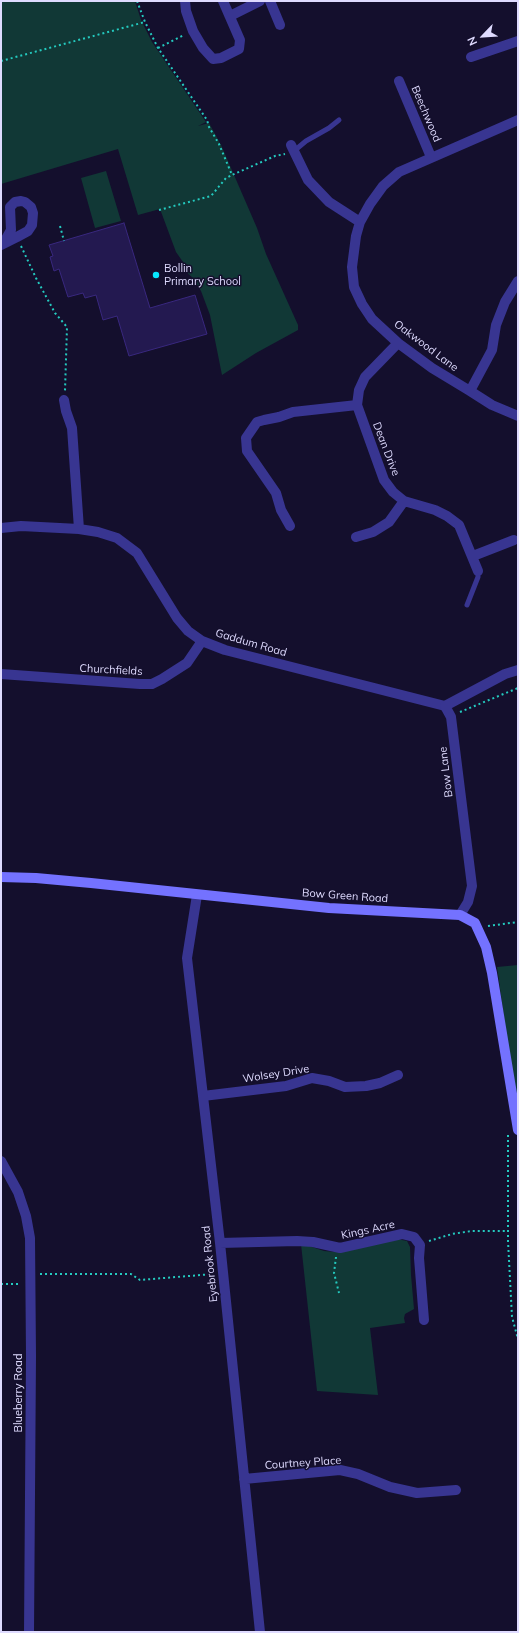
<!DOCTYPE html>
<html>
<head>
<meta charset="utf-8">
<style>
	body { margin:0 }
	#map { position:relative; width:519px; height:1633px; overflow:hidden; background:#140f2d; font-family:Mulish,sans-serif }
	canvas { display:block }
	.frame { position:absolute; inset:0; border:2px solid #dfdbff; pointer-events:none }
	.north { position:absolute; left:463px; top:16px; width:40px; height:40px; -webkit-text-stroke:3px #140f2d; paint-order:stroke; rotate:245deg; font-size:11px; font-weight:700; line-height:16px; text-align:center; color:#dfdbff }
	.north::after { content:''; display:block; margin:auto; width:14px; height:18px; background:#dfdbff; clip-path:polygon(50% 0,100% 100%,50% 72%,0 100%) }
</style>
</head>
<body>
<div id="map">
<canvas width="519" height="1633"></canvas>
<div class="frame"></div>
<div class="north">N</div>
</div>
<script>
const g = document.querySelector('canvas').getContext('2d');
g.lineJoin = 'round';
function fill(path, color) {
  g.fillStyle = color;
  g.fill(path, 'evenodd');
}
function toPath(rows) {
  const path = new Path2D();
  for (const r of rows) {
    path.moveTo(r[0], r[1]);
    for (let i = 2; i < r.length; i += 2) path.lineTo(r[i], r[i + 1]);
  }
  return path;
}
function stroke(path, color, width, dash) {
  g.strokeStyle = color;
  g.lineWidth = width;
  g.lineCap = dash ? 'butt' : 'round';
  g.setLineDash(dash || []);
  g.stroke(path);
}
function label(font, color, halo, rows, align = 'center') {
  g.font = font + ' Mulish,sans-serif';
  g.lineWidth = 3;
  g.setLineDash([]);
  g.textBaseline = 'middle';
  g.strokeStyle = halo;
  g.fillStyle = color;
  for (const [text, x, y, turn = 0] of rows) {
    g.save();
    g.translate(x, y);
    g.rotate((+turn || 0) * Math.PI / 180);
    g.textAlign = isNaN(turn) ? turn : align;
    if (halo) g.strokeText(text, 0, 0);
    g.fillText(text, 0, 0);
    g.restore();
  }
}
fill(toPath([
	[1,1,135,1,141,20,152,42,206,122,198,126,209,123,221,145,257,228,266,254,298,325,298,330,256,353,222,375,210,315,201,291,193,278,185,271,183,262,176,252,160,209,138,215,118,149,1,184],
	[106,171,121,221,95,228,81,178],
	[518,965,518,1117,497,967],
	[397,1239,407,1241,410,1247,411,1275,414,1309,405,1314,404,1318,405,1323,370,1328,378,1395,317,1391,301,1244,309,1246,324,1251,335,1252]
]), '#113836');
const building = toPath([
	[124,223,150,308,195,295,207,334,129,356,117,316,103,320,96,295,85,298,83,293,68,297,59,269,54,271,50,257,53,256,49,245,124,223]
]);
fill(building, '#231950');
stroke(building, '#39287f', 1);
stroke(toPath([
	[137,1,145,22,158,48,207,120,209,127,219,144,232,175,275,156,285,154],
	[158,48,184,35],
	[1,61,145,22],
	[159,210,211,196,226,178,232,175],
	[60,226,64,241],
	[21,246,36,278,55,313,67,327,65,391],
	[460,712,518,688],
	[488,926,518,922],
	[508,1135,508,1241,512,1317,518,1339],
	[429,1241,452,1234,472,1231,508,1231],
	[336,1257,334,1273,339,1293],
	[40,1274,131,1274,140,1280,213,1274],
	[1,1284,20,1284]
]), '#24cabf', 2, [2, 3]);
stroke(toPath([
	[294,151,306,141,329,128,339,120],
	[467,605,478,577,478,571]
]), '#383591', 5);
stroke(toPath([
	[185,1,186,11,193,31,203,48,213,59,221,58,239,49,240,40,223,1],
	[270,1,280,25],
	[230,16,260,1],
	[471,57,518,41],
	[399,81,431,157],
	[518,120,399,172,383,186,370,204,360,222,356,236,352,267,354,287,362,304,372,319,398,343,432,368,470,391,492,405,518,416],
	[291,145,308,180,329,202,360,222],
	[1,245,17,237,28,231,32,225,33,213,31,207,25,202,21,201,15,202,10,207,11,230,3,244],
	[398,343,365,377,359,390,357,405,384,480,393,492,404,501,435,510,447,516,459,525,478,571],
	[470,391,492,350,496,325,505,302,518,281],
	[64,400,66,411,72,428,79,529],
	[290,526,281,510,276,493,247,451,246,438,257,422,264,420,279,417,293,412,357,405],
	[1,528,21,526,79,529,98,532,117,538,137,553,177,618,188,631,202,641,225,650,445,706],
	[356,537,373,532,389,522,404,501],
	[473,556,514,540],
	[1,674,140,684,152,684,162,679,187,663,202,641],
	[197,895,187,958,220,1243,260,1632],
	[203,1096,286,1086,312,1078,329,1081,345,1087,366,1086,380,1083,398,1075],
	[1,1161,18,1192,26,1216,30,1238,31,1356,29,1632],
	[220,1243,297,1241,313,1242,340,1248,402,1234,414,1237,420,1245,419,1258,424,1320],
	[244,1479,340,1470,358,1474,390,1487,417,1493,456,1490]
]), '#383591', 10);
stroke(toPath([
	[460,915,468,902,472,886,451,717,445,706,505,674,518,670]
]), '#383591', 10);
stroke(toPath([
	[1,877,36,878,91,883,329,908,460,915,475,923,486,947,492,973,518,1130]
]), '#7472ff', 10);
for (const [x, y, r, color] of [
	[156,275,4,"#07e8ff"]
]) {
  const dot = new Path2D();
  dot.arc(x, y, r, 0, 2 * Math.PI);
  g.fillStyle = color;
  g.fill(dot);
  stroke(dot, '#140f2d', 1.5);
}
label('11px', '#dfdbff', '#140f2d', [
	["Beechwood",426,114,67],
	["Oakwood Lane",426,346,37],
	["Dean Drive",386,449,69],
	["Gaddum Road",251,643,16],
	["Churchfields",111,670,3],
	["Bow Lane",446,772,-97],
	["Bow Green Road",345,896,4],
	["Wolsey Drive",276,1074,-9],
	["Kings Acre",368,1230,-12],
	["Eyebrook Road",210,1264,-96],
	["Blueberry Road",19,1393,-90],
	["Courtney Place",303,1463,-4]
]);
label('11px', '#dfdbff', '#140f2d', [
	["Bollin",164,269],
	["Primary School",164,282]
], 'left');
</script>
</body>
</html>
